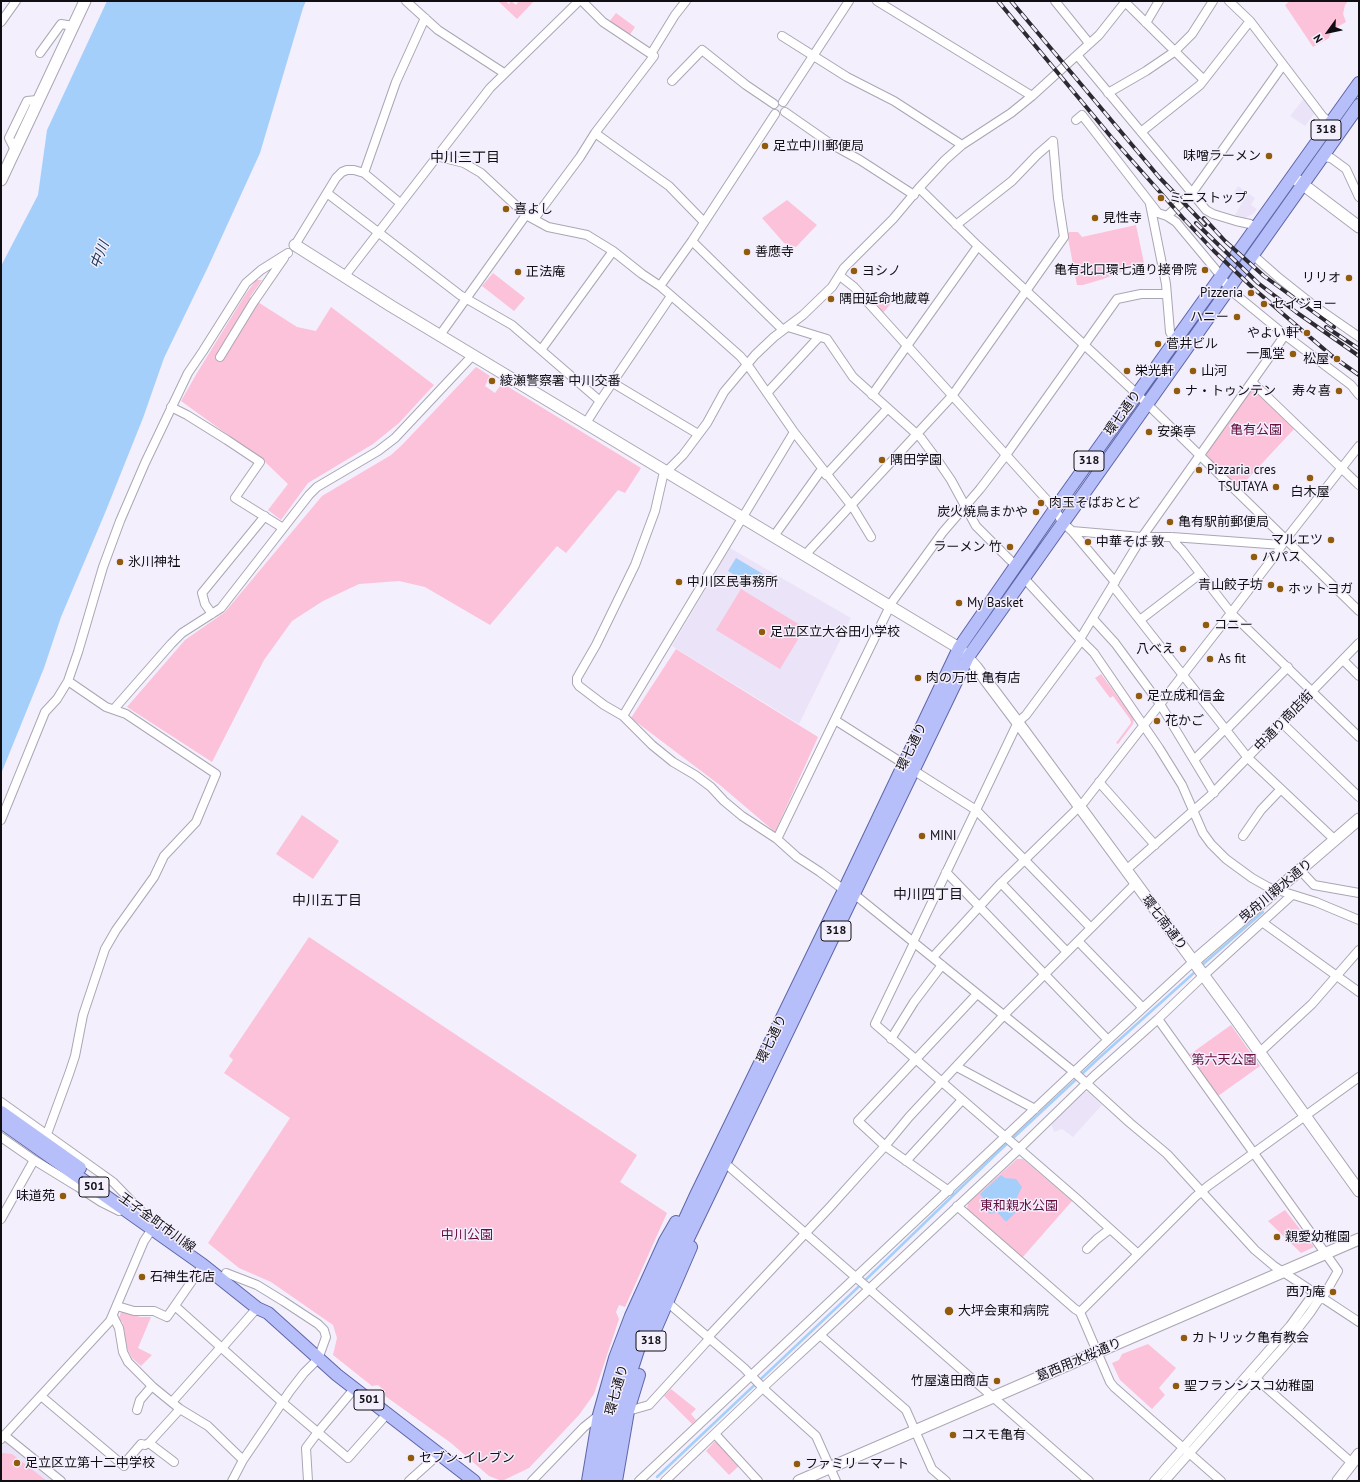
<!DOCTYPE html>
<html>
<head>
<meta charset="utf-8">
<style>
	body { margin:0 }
	#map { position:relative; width:1360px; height:1482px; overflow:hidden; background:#f4effd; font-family:"PT Sans",sans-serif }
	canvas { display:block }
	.frame { position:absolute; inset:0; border:2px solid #100e13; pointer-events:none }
	.north { position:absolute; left:1308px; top:12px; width:40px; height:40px; -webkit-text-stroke:3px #f4effd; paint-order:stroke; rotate:237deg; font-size:11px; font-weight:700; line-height:16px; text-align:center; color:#100e13 }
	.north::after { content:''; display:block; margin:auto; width:14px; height:18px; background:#100e13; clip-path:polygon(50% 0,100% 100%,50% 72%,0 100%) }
</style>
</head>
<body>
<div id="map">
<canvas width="1360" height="1482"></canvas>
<div class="frame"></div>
<div class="north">N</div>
</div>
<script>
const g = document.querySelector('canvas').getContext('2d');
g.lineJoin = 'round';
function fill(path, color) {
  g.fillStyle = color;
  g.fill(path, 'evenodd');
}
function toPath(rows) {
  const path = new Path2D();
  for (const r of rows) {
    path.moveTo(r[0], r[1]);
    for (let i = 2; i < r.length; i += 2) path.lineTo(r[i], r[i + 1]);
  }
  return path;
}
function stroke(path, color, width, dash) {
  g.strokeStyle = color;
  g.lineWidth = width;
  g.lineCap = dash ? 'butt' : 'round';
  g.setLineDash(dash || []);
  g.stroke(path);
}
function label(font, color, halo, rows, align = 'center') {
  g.font = font + ' "PT Sans","Noto Sans JP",sans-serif';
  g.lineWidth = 3;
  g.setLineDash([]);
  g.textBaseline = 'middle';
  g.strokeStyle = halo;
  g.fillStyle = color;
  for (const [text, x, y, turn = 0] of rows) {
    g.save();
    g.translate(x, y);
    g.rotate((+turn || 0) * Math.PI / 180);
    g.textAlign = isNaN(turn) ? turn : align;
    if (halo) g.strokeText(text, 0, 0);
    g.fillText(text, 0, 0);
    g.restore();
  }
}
fill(toPath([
	[1304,98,1315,113,1305,126,1290,116],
	[1238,186,1255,198,1251,205,1257,209,1253,214,1245,218,1239,218,1235,215,1243,201,1233,194],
	[730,548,851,618,799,724,672,646],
	[1084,1092,1088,1092,1102,1105,1073,1137,1062,1129,1054,1132,1051,1124],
	[3,1443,7,1443,54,1481,1,1481,1,1446]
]), '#ebe4f9');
fill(toPath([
	[498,1,506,1,509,4,511,1,516,5,519,1,534,1,517,19],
	[1290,1,1348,1,1345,5,1343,14,1346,22,1332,30,1329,38,1313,47,1285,5],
	[616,13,635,27,629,36,609,22],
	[787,200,817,225,796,247,784,243,762,218],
	[1136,225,1144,263,1129,267,1129,269,1103,279,1083,285,1077,285,1067,233,1070,232,1078,232,1082,237],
	[493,273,525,298,514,311,482,286],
	[256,280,262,280,250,297,297,327,316,331,331,307,434,385,399,423,373,444,308,483,281,520,268,510,288,484,264,461,181,401,197,373,245,295],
	[889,294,895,299,881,315,873,307],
	[476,367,490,376,485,386,495,393,502,383,641,468,625,493,618,490,566,553,557,546,490,625,425,587,399,581,359,584,323,601,292,621,264,660,212,762,127,707,185,640,225,612,322,496,391,455,402,445],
	[1253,388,1294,429,1239,488,1207,458,1206,451],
	[741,589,805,628,780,669,716,630],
	[676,649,818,737,775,832,721,786,631,718],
	[1101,674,1134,719,1133,724,1118,744,1116,743,1131,723,1130,719,1113,696,1110,698,1095,678],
	[302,815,339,841,313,879,276,854],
	[309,937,637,1155,620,1182,667,1213,625,1307,619,1305,616,1312,619,1319,594,1394,579,1415,529,1468,502,1481,489,1476,451,1443,385,1396,385,1391,378,1385,372,1386,333,1355,337,1338,333,1325,271,1282,239,1268,208,1243,290,1118,224,1073,233,1060,229,1056],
	[1231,1025,1260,1066,1218,1096,1189,1055],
	[1017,1159,1023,1159,1072,1201,1022,1258,967,1209,968,1203],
	[1285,1210,1314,1247,1301,1253,1268,1221],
	[123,1311,140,1317,151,1317,138,1348,152,1355,141,1366,132,1358,127,1348,123,1323,119,1318,121,1312],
	[1148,1344,1176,1368,1159,1388,1165,1395,1152,1409,1120,1380,1112,1363,1119,1360,1122,1354],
	[671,1389,696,1409,691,1414,696,1420,692,1424,664,1396],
	[714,1442,717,1442,739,1466,729,1475,706,1451],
	[2,1453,12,1454,47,1481,1,1481]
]), '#fbc2d9');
fill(toPath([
	[107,1,306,1,303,8,260,153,208,267,164,358,143,418,105,513,61,617,44,668,1,774,1,266,38,195,47,130],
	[736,558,763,574,755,588,728,571],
	[1001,1175,1005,1178,1016,1179,1022,1187,1017,1197,1017,1211,1007,1221,1005,1221,997,1212,990,1214,984,1208,986,1201,980,1194]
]), '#a5cffb');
stroke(toPath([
	[1201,966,1263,912],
	[657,1477,851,1294,998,1152,1099,1058,1196,971]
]), '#a5cffb', 2.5);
const street = toPath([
	[406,1,438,30,504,73],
	[877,1,1032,96],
	[1055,1,1089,43],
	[1229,1,1250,21,1323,117,1331,123],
	[1125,2,1204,80],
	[1,22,16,1],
	[1146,23,1159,1],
	[782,36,847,77,894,101,962,145],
	[40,53,61,24,73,26],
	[651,54,675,15,686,1],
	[1077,55,1192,193,1283,65],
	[672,81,702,50,746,85,774,104],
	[1108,93,1146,71,1174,52,1192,34,1213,1],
	[783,102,849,1],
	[785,112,831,144,860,160,914,195],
	[1076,120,1082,115,1158,213,1167,216,1176,222,1221,276,1229,289,1285,335,1351,385,1359,395],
	[1141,132,1200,85,1250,21],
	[595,133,669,186,704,222],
	[15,150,9,138,27,101,37,100],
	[436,156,464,163,481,173,526,215,548,227,587,235,613,251,642,274,660,286,704,324,740,356,747,364,794,432,854,509,871,537],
	[1322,157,1331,158,1346,169,1359,197],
	[364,173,396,82,425,18],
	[919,188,978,246,1137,394,1359,611],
	[327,193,460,295,512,325,600,401],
	[1150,204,1166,284,1170,332,1175,341],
	[1167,216,1192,193,1206,210,1213,214,1236,221,1250,224,1256,228],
	[534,219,580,157,595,133,654,56,603,22,582,1],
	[956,225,1012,181,1037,155,1053,141],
	[692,241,783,330],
	[295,245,336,178,342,172,347,170,354,170,364,173,400,203],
	[1253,255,1279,278,1313,305,1359,337],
	[840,276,854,287,1055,509,1062,522,1072,531,1142,537,1172,537,1282,545],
	[344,277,490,88,579,1],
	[660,286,692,241,775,114],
	[788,327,827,339,853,377,921,438,938,461,951,480,976,526,1016,566],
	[440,335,526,215],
	[541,350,613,251],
	[220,357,253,303,284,258],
	[1252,382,1359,485],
	[613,383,698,434],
	[767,393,819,337],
	[872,395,978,246],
	[171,407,187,415,227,440,260,462,235,498,283,528],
	[586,423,600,401,671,296],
	[826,475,887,409],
	[1072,531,1115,582],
	[774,536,822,469],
	[1172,537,1177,545,1182,550,1231,613,1359,737],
	[805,555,952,396,1064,237,1058,198,1053,141],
	[1023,577,1080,639,1094,653,1159,748,1182,785,1203,833,1211,844,1226,859,1252,878,1268,887,1316,902,1359,920],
	[1113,586,1248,758,1335,840],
	[212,614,205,604,202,593,265,516],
	[1093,619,1115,643,1160,704,1214,793],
	[1140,620,1200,574],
	[1080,639,1142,537,1285,335],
	[1343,660,1359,676],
	[114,709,171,644,182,633,221,608,309,495,317,487,378,451,395,438,473,355],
	[623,716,794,432],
	[835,720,904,764],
	[1282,723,1359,797],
	[1226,730,1288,667],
	[1194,760,1225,729],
	[913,770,976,810,1091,928],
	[1099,782,1155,845],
	[1,820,45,712,57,699,68,681,78,652,103,567,120,521,145,463,188,373,203,351,246,283,261,270,288,253],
	[1243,836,1261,810,1281,789],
	[777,839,742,816,724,801,711,787,695,775,673,762,652,745,623,716,604,705,579,686,577,683,577,678,596,645,635,565,655,511,663,476,670,468,683,455,707,423,724,392,755,355,774,337,803,315,832,287,844,268,893,219,919,188,945,160,962,145,1011,113,1032,96,1099,35,1126,1],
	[1126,870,1210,796,1359,643],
	[1300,870,1314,885,1359,893],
	[946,872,1108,1040],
	[1001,883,1067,952],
	[844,890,820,872,797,857,777,839,892,602,943,532,980,489,1006,455,1117,299,1141,294,1166,294],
	[854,894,1074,1072,1130,1123,1167,1154,1255,1250,1274,1266,1359,1322],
	[1262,922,1359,992],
	[1078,941,1143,1008],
	[913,942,1018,722,1026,715,1081,641],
	[914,943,875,1024,1076,1198,1138,1254],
	[933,957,1001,883,1084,802,1231,613,1276,554,1286,539,1359,446],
	[1158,1019,1338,1271,1322,1299],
	[891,1039,914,1002,942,965],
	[1259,1053,1312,1004,1359,950],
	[957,1067,1035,1109],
	[1,1102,113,1182,144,1214],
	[47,1134,69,1074,75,1056,83,1015,105,949,116,930,154,877,164,856,196,822,216,774,126,714,106,707,68,681],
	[1,1137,34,1160,78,1187,101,1202,119,1211],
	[906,1161,962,1100],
	[725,1163,1089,1481],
	[949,1191,885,1146,858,1121,977,994],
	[957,1206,1075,1309,1080,1312,1195,1197,1208,1186,1359,1077],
	[1,1219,34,1160],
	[1087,1249,1097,1239,1110,1229],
	[226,1273,257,1285,283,1301,318,1324,324,1330,326,1337,318,1359,304,1373,290,1391,243,1460,232,1481],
	[667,1302,744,1368,766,1391,816,1436,836,1481],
	[117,1306,134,1311,154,1311,167,1317,203,1265],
	[175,1306,282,1402,348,1458,387,1414],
	[1080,1312,1110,1382,1114,1387,1221,1481],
	[113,1316,119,1328,123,1352,128,1362,153,1387,180,1409,208,1426,243,1460],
	[820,1335,906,1410,932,1469,946,1481],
	[708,1337,830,1207,885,1146,909,1117,1004,1015,1135,884],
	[222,1348,257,1308],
	[1252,1375,1352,1463],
	[41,1396,124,1466],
	[172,1402,221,1347],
	[137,1410,140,1400,152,1386],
	[628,1411,649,1405,710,1338],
	[715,1434,758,1481],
	[4,1435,61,1481],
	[1,1439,110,1321,144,1241,152,1229],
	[149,1443,180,1409],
	[123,1465,141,1444,145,1445,149,1443,174,1462],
	[308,1481,306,1448,318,1432,354,1389],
	[409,1481,439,1454],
	[532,1481,584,1427,599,1415],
	[639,1481,1108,1040,1193,962],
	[665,1481,769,1382,820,1335,1019,1149,1094,1076,1158,1019,1203,976,1292,895],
	[1154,1481,1290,1326,1314,1293],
	[1165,1481,1286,1344,1310,1313,1320,1298]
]);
const secondary = toPath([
	[1293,177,1359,227],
	[1,180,85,1],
	[295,245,391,306,959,648,976,667,1024,731,1235,1018,1359,1191],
	[1193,962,1359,819],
	[799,1481,1359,1239],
	[1338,1481,1359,1454]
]);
const primary = toPath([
	[1,1112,80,1168],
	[1,1122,203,1265,257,1308,268,1313,337,1375,474,1481],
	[649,1344,691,1247],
	[588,1481,599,1415,615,1358,631,1316,665,1241,676,1222],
	[597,1481,605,1434,617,1385,629,1347,650,1295,696,1195,844,890,959,648,1055,509,1359,83],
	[607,1481,615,1432,626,1387,638,1350,659,1299,968,657,1359,105],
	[616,1481,628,1411,639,1375]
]);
stroke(street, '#aaa6b3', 10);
stroke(secondary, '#aaa6b3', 13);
stroke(primary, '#5d66a7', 14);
stroke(street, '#fff', 8);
stroke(secondary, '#fff', 11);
stroke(primary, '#b7bffa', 12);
const rail = toPath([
	[998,1,1112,138,1183,218,1214,251,1253,288,1290,320,1332,356,1359,375],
	[1011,1,1159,177,1205,225],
	[1204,218,1225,241,1264,276,1334,327],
	[1196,223,1258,283,1296,312,1359,356],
	[1326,327,1359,349]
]);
stroke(rail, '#2d2b31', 4);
stroke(rail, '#f4effd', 2.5, [8]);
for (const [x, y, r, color] of [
	[765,146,4,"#905b0d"],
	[1269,156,4,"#905b0d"],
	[1161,198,4,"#905b0d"],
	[506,209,4,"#905b0d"],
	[1095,218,4,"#905b0d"],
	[747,252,4,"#905b0d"],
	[1205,270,4,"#905b0d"],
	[854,271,4,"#905b0d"],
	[518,272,4,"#905b0d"],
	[1349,278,4,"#905b0d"],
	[1251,293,4,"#905b0d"],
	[831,299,4,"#905b0d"],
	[1264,304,4,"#905b0d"],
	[1237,317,4,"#905b0d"],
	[1307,333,4,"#905b0d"],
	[1158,344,4,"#905b0d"],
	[1293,354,4,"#905b0d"],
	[1337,359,4,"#905b0d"],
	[1127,371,4,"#905b0d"],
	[1193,371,4,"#905b0d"],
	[492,381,4,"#905b0d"],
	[1177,391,4,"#905b0d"],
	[1339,391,4,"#905b0d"],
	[1149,432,4,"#905b0d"],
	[882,460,4,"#905b0d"],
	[1199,470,4,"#905b0d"],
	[1310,478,4,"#905b0d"],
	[1276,487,4,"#905b0d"],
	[1041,503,4,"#905b0d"],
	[1036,512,4,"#905b0d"],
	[1170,522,4,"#905b0d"],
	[1331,540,4,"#905b0d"],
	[1088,542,4,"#905b0d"],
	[1010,547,4,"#905b0d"],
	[1254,557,4,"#905b0d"],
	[120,562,4,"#905b0d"],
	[679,582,4,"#905b0d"],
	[1271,585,4,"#905b0d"],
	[1280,589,4,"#905b0d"],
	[959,603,4,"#905b0d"],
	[1206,625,4,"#905b0d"],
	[762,632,4,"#905b0d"],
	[1183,649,4,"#905b0d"],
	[1210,659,4,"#905b0d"],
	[918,678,4,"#905b0d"],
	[1139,696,4,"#905b0d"],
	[1157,721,4,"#905b0d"],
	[922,836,4,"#905b0d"],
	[63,1196,4,"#905b0d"],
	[1277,1237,4,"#905b0d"],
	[142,1277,4,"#905b0d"],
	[1333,1292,4,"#905b0d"],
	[949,1311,5,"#905b0d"],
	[1184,1338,4,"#905b0d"],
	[997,1381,4,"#905b0d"],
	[1176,1386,4,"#905b0d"],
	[953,1435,4,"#905b0d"],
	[411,1458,4,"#905b0d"],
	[17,1463,4,"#905b0d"],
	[797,1464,4,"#905b0d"]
]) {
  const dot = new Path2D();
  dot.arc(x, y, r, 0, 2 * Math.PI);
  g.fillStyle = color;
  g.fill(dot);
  stroke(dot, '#f4effd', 1.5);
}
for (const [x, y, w] of [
	[1326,130,30],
	[1089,461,30],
	[836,931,30],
	[94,1187,30],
	[651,1341,30],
	[369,1400,30]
]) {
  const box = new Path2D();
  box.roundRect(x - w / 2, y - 10, w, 20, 3);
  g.fillStyle = '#f4effd';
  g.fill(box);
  stroke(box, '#100e13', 1);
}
label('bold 12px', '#100e13', null, [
	["318",1326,130],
	["318",1089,461],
	["318",836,931],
	["501",94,1187],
	["318",651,1341],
	["501",369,1400]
]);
label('13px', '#100e13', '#f4effd', [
	["足立中川郵便局",773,146],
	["味噌ラーメン",1261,156,"right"],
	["ミニストップ",1169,198],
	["喜よし",514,209],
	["見性寺",1103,218],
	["善應寺",755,252],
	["亀有北口環七通り接骨院",1197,270,"right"],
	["ヨシノ",862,271],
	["正法庵",526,272],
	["リリオ",1341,278,"right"],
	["Pizzeria",1243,293,"right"],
	["隅田延命地蔵尊",839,299],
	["セイジョー",1272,304],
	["ハニー",1229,317,"right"],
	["やよい軒",1299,333,"right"],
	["菅井ビル",1166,344],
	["一風堂",1285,354,"right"],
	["松屋",1329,359,"right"],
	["栄光軒",1135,371],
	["山河",1201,371],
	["綾瀬警察署 中川交番",500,381],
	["ナ・トゥンテン",1185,391],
	["寿々喜",1331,391,"right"],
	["安楽亭",1157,432],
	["隅田学園",890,460],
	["Pizzaria cres",1207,470],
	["TSUTAYA",1268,487,"right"],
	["白木屋",1310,492,"center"],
	["肉玉そばおとど",1049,503],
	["炭火焼鳥まかや",1028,512,"right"],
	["亀有駅前郵便局",1178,522],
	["マルエツ",1323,540,"right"],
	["中華そば 敦",1096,542],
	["ラーメン 竹",1002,547,"right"],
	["パパス",1262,557],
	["氷川神社",128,562],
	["中川区民事務所",687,582],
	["青山餃子坊",1263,585,"right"],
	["ホットヨガ",1288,589],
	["My Basket",967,603],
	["コニー",1214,625],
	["足立区立大谷田小学校",770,632],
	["八べえ",1175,649,"right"],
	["As fit",1218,659],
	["肉の万世 亀有店",926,678],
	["足立成和信金",1147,696],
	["花かご",1165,721],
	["MINI",930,836],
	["味道苑",55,1196,"right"],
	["親愛幼稚園",1285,1237],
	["石神生花店",150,1277],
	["西乃庵",1325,1292,"right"],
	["大坪会東和病院",958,1311],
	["カトリック亀有教会",1192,1338],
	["竹屋遠田商店",989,1381,"right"],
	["聖フランシスコ幼稚園",1184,1386],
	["コスモ亀有",961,1435],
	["セブン-イレブン",419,1458],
	["足立区立第十二中学校",25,1463],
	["ファミリーマート",805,1464]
], 'left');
label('13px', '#100e13', '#f4effd', [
	["環七通り",1123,413,-54],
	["中通り商店街",1284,721,-46],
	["環七通り",912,747,-64],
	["曳舟川親水通り",1276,891,-40],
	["環七南通り",1164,923,53],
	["環七通り",772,1039,-64],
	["王子金町市川線",157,1223,36],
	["葛西用水桜通り",1079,1360,-23],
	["環七通り",617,1390,-74]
]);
label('13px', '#640e3e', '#f4effd', [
	["亀有公園",1256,430],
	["第六天公園",1224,1060],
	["東和親水公園",1019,1206],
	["中川公園",467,1235]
]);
label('14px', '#100e13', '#f4effd', [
	["中川三丁目",465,158],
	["中川四丁目",928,895],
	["中川五丁目",327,901]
]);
label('italic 14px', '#14314e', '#f4effd', [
	["中川",100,255,-69]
]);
</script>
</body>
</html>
